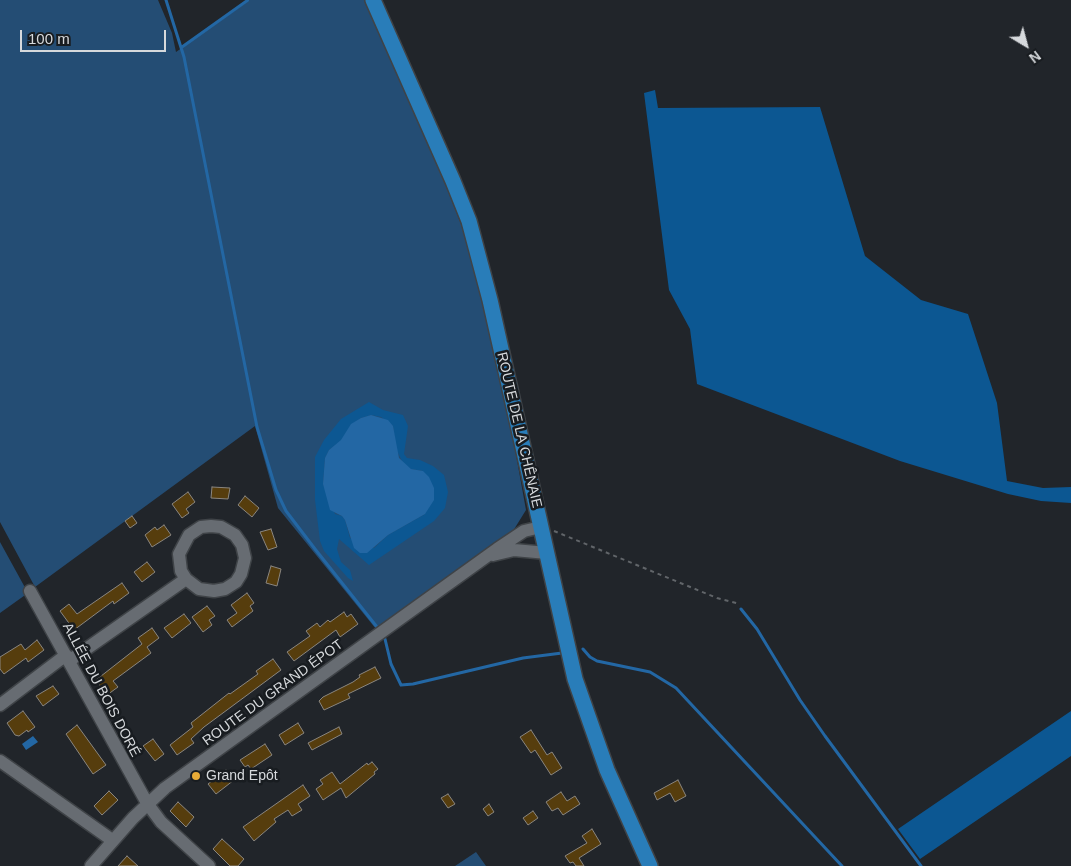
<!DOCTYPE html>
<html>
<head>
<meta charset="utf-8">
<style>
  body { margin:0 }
  #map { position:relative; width:1071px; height:866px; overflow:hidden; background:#21252a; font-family:Arial,sans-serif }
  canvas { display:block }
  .north { position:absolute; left:1001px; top:20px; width:50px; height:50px; -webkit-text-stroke:4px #181c20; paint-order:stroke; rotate:143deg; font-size:14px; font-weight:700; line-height:20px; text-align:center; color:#d6d9dc }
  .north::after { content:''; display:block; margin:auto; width:18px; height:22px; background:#d6d9dc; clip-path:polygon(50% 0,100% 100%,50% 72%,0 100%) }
  .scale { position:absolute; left:20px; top:30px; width:146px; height:22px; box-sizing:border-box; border:2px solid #d6d9dc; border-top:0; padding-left:6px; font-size:15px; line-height:18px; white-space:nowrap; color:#d6d9dc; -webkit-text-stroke:4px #181c20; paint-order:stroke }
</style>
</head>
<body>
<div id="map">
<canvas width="1071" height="866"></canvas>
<div class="north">N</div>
<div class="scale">100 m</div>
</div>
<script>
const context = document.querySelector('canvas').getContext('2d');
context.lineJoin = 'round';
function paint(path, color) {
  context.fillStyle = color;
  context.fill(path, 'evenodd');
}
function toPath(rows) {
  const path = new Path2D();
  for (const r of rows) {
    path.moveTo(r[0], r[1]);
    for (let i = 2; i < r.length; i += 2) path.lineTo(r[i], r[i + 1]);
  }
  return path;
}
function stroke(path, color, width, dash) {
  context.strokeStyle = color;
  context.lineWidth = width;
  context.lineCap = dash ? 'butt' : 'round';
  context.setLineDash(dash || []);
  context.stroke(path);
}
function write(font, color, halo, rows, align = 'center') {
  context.font = font + ' Arial,sans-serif';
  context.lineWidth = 5;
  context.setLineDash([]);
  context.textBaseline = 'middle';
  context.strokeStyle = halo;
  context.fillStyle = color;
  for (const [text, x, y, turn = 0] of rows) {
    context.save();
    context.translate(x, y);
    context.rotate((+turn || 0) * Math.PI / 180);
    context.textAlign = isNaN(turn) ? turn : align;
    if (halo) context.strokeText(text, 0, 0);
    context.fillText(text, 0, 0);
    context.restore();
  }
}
paint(toPath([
  [0,0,158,0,172,33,176,52,250,0,365,0,439,168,463,229,477,272,504,388,526,510,513,531,376,629,278,508,255,426,35,587,0,522],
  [0,542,28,593,0,613],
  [476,852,486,866,455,866]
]), '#244d74');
paint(toPath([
  [655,90,658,108,820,107,865,256,921,300,968,314,997,403,1007,481,1043,488,1071,487,1071,503,1041,501,1008,494,900,461,697,384,690,329,669,290,644,93],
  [369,402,383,410,403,415,408,426,404,454,407,458,420,460,433,466,444,475,448,492,445,508,434,521,369,565,339,539,337,549,341,562,350,570,353,581,348,578,324,551,320,541,315,500,315,457,324,440,341,419],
  [371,415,381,417,393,426,396,449,404,465,411,469,423,471,425,514,388,535,374,548,350,538,345,520,342,516,335,514,323,484,325,458,329,450,342,440,351,425,361,418],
  [1071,711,1071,756,920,859,898,829]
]), '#0c5792');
paint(toPath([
  [371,415,388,420,393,426,399,458,411,469,423,471,429,477,434,488,434,500,425,514,388,535,367,553,360,553,354,548,345,520,342,516,330,510,323,484,325,458,329,450,341,440,351,424,361,418],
  [33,736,38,742,26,750,22,744]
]), '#2367a4');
stroke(toPath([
  [166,0,184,57,257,427,276,490,286,511,315,549,377,627],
  [182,47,248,0],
  [741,609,757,629,800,700,825,736,921,866],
  [385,639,391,664,401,685,413,684,523,658,562,653],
  [583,649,590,657,597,661,650,672,676,688,842,866]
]), '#2367a4', 3);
const building = toPath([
  [212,487,230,488,228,499,211,498,212,487],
  [188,492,195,502,186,509,189,513,182,518,172,504,188,492],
  [245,496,259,508,252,517,238,505,245,496],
  [132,516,137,523,130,528,125,521,132,516],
  [164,525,171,535,152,547,145,535,155,527,157,530,164,525],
  [271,529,277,547,268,550,260,532,271,529],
  [147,562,155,572,142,582,134,572,147,562],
  [271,566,281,569,277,586,266,583,271,566],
  [122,583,129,593,114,604,113,601,74,630,60,611,69,604,77,614,122,583],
  [247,593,254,603,250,606,253,611,232,627,227,620,237,613,231,605,247,593],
  [207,606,215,616,209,620,212,625,203,632,192,617,207,606],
  [344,612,347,617,351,614,358,624,340,637,336,630,294,661,287,652,310,636,306,631,317,623,320,627,328,620,330,622,344,612],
  [184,614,191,623,172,638,164,628,184,614],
  [152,628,159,638,147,647,151,653,113,681,118,687,107,695,96,680,142,644,138,638,152,628],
  [37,640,44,650,28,662,26,658,4,674,0,669,0,657,21,644,25,650,37,640],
  [273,659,281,670,204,727,191,739,194,743,177,755,170,745,193,727,191,723,229,693,230,694,258,674,256,671,273,659],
  [375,667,381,678,348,694,350,698,324,710,319,701,323,697,353,682,360,677,359,675,375,667],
  [53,686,59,694,43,706,36,696,53,686],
  [23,711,35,727,28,732,27,730,19,736,15,735,7,723,23,711],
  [298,723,304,733,285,745,279,735,298,723],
  [77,725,106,765,93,774,66,734,77,725],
  [339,727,342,734,312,750,308,743,339,727],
  [531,730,547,755,552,752,562,768,551,775,535,750,531,753,520,737,531,730],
  [153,739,164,754,155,761,143,746,153,739],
  [265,744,272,755,251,769,248,765,245,767,240,760,265,744],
  [372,762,378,769,374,772,375,774,346,798,341,788,323,800,316,789,323,784,320,780,332,772,340,784,367,763,368,765,372,762],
  [226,770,234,780,216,794,208,784,226,770],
  [678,780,686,796,675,802,670,793,657,800,654,793,678,780],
  [303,785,310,796,298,804,302,810,292,816,288,810,274,819,276,822,254,841,243,827,303,785],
  [109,791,118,800,102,815,94,806,109,791],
  [561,792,567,801,575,796,580,804,563,815,558,808,552,811,546,802,561,792],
  [448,794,455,804,448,808,441,798,448,794],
  [178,802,194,817,186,827,170,811,178,802],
  [489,804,494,812,488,816,483,809,489,804],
  [533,811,538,818,528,825,523,818,533,811],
  [592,829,601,844,579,858,584,866,576,866,573,862,570,863,565,856,587,843,582,836,592,829],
  [222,839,244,859,238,866,230,866,213,849,222,839],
  [127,856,138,866,118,866,127,856]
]);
paint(building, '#563d0d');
stroke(building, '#8a8680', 1);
const minor = toPath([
  [493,555,514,550,547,553],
  [30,591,147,803,161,822,209,866],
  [69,661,186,579,199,589,214,591,225,589,236,582,241,574,245,558,242,545,235,535,221,527,211,526,201,527,189,535,179,554,181,571,186,579],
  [0,705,66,655],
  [0,761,112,840],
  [91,866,133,818,165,788,497,549,524,531,541,527]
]);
const major = toPath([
  [373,0,453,181,469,221,490,300,575,679,607,770,650,866]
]);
stroke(minor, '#3f4347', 15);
stroke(major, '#3f4347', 18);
stroke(toPath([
  [554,531,717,598,740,604]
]), '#616569', 2, [4, 4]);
stroke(minor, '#676c72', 12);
stroke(major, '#297db9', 15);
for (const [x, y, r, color] of [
  [196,776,5,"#e8ab37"]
]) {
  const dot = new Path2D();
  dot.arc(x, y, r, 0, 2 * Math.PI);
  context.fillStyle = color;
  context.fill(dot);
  stroke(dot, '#181c20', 2);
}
write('14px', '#d6d9dc', '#181c20', [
  ["ROUTE DE LA CHÊNAIE",519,430,77],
  ["ALLÉE DU BOIS DORÉ",101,690,62],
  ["ROUTE DU GRAND ÉPOT",273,693,-36]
]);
write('14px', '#d6d9dc', '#181c20', [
  ["Grand Epôt",206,776]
], 'left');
</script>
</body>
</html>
